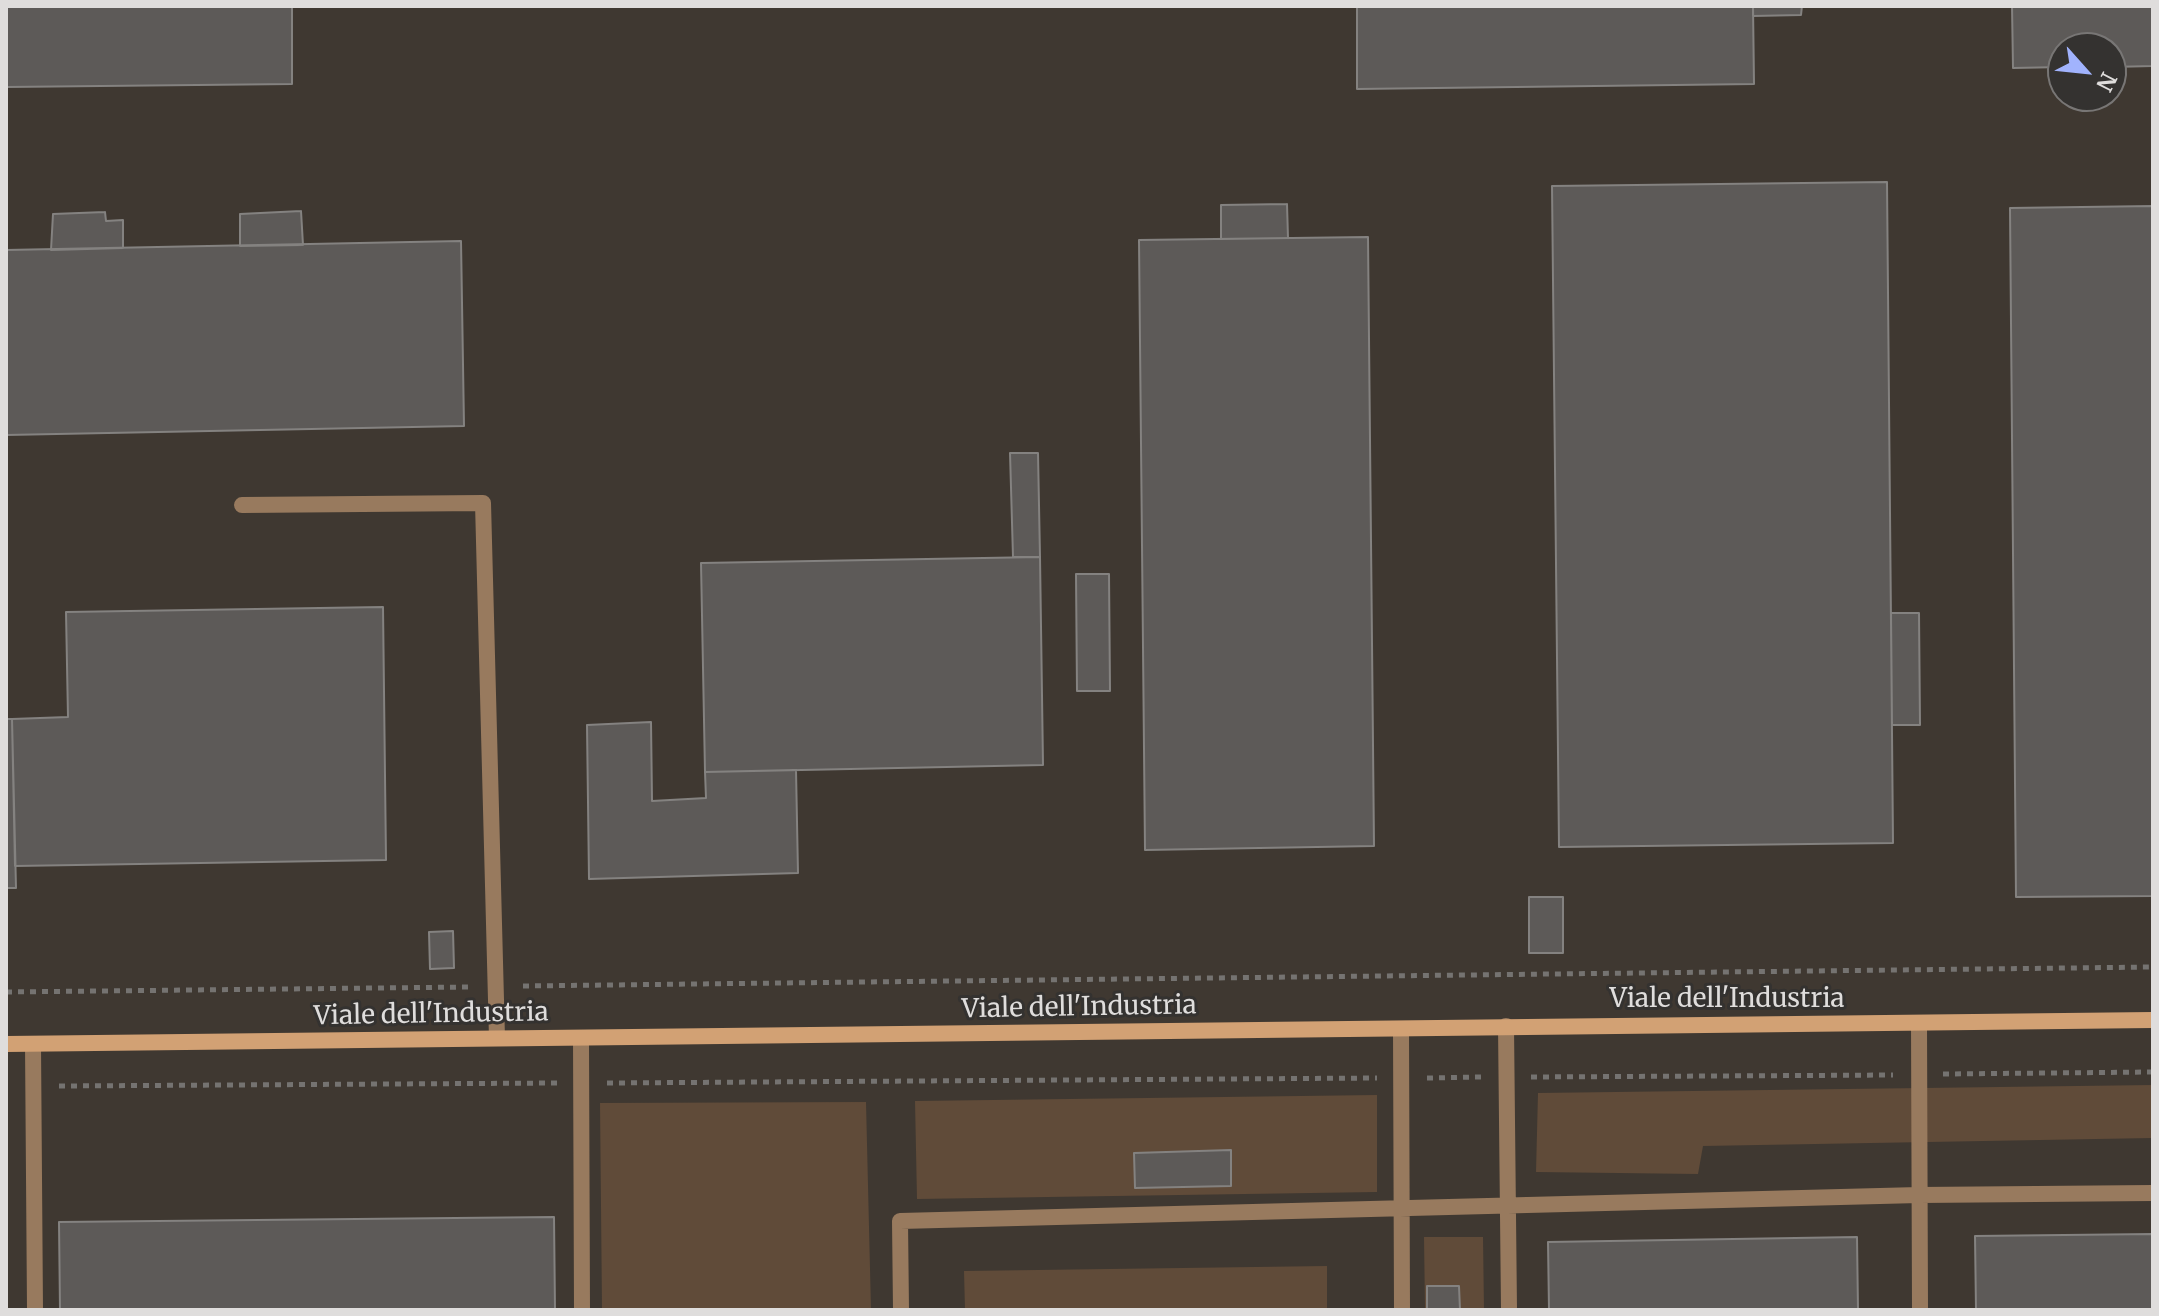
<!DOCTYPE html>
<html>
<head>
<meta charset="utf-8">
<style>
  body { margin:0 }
  #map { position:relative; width:2159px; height:1316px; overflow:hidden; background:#343230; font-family:Merriweather,serif }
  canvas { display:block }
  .frame { position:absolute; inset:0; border:8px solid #dfdddc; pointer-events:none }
  .north { position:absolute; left:2047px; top:32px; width:80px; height:80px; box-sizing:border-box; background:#343230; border:2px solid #787675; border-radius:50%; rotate:117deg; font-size:22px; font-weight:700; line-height:32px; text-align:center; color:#dfdddc }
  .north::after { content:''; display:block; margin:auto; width:28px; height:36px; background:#a1b3fd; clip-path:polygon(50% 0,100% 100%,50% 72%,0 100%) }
</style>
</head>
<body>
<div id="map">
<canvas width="2159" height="1316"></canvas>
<div class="frame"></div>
<div class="north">N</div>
</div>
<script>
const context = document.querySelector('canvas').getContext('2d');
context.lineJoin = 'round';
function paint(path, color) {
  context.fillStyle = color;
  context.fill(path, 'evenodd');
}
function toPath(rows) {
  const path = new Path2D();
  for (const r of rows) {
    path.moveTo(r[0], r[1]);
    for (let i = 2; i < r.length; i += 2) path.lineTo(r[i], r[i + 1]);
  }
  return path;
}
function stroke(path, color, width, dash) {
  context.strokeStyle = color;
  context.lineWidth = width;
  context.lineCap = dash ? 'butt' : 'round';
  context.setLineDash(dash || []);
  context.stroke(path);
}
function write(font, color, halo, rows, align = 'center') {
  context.font = font + ' Merriweather,serif';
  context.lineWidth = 6;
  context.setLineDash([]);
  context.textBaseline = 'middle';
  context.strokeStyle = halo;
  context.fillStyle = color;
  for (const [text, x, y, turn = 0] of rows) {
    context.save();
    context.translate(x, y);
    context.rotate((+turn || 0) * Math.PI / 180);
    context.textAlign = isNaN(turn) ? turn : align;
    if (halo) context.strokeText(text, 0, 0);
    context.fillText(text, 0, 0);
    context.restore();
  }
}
paint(toPath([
  [6,6,2153,6,2153,1310,6,1310],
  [2063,48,2111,48,2111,96,2063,96]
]), '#3f3831');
paint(toPath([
  [2153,1085,2153,1138,1703,1146,1698,1174,1536,1172,1538,1093],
  [1377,1095,1377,1192,917,1199,915,1101],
  [866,1102,871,1310,602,1310,600,1103],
  [1424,1237,1483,1237,1484,1310,1425,1310],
  [1327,1266,1327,1310,965,1310,964,1271]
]), '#604b39');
const building = toPath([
  [6,6,292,6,292,84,6,87,6,6],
  [1357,6,1753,6,1754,84,1357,89,1357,6],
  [1753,6,1802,6,1801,15,1753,16,1753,6],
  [2012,6,2153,6,2153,66,2111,67,2111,48,2063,48,2063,67,2013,68,2012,6],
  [1887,182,1893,843,1559,847,1552,186,1887,182],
  [1287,204,1288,238,1221,239,1221,205,1287,204],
  [2153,206,2153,896,2016,897,2010,208,2153,206],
  [301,211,303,245,240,246,240,214,301,211],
  [105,212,106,221,123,220,123,248,51,250,53,214,105,212],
  [1368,237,1374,846,1145,850,1139,240,1368,237],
  [461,241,464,426,6,435,6,250,461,241],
  [1010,453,1038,453,1040,557,1013,557,1010,453],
  [1040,557,1043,765,705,772,701,563,1040,557],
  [1076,574,1109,574,1110,691,1077,691,1076,574],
  [383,607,386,860,15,866,12,719,68,717,66,612,383,607],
  [1891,613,1919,613,1920,725,1892,725,1891,613],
  [6,719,12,719,16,888,6,888,6,719],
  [651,722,652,801,706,798,705,772,796,770,798,873,589,879,587,725,651,722],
  [1529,897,1563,897,1563,953,1529,953,1529,897],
  [453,931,454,968,430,969,429,932,453,931],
  [1231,1150,1231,1186,1135,1188,1134,1153,1231,1150],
  [554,1217,555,1310,60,1310,59,1222,554,1217],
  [2153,1234,2153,1310,1976,1310,1975,1236,2153,1234],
  [1857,1237,1858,1310,1549,1310,1548,1242,1857,1237],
  [1427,1286,1459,1286,1460,1310,1427,1310,1427,1286]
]);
paint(building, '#5d5a58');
stroke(building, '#848280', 2);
stroke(toPath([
  [523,986,2153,967],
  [6,992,469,987],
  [1943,1074,2153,1072],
  [1531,1077,1893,1075],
  [1427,1078,1481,1077],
  [607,1083,1377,1078],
  [59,1086,557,1083]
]), '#757371', 5, [6, 6]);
stroke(toPath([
  [242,505,483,503,497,1038],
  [1919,1023,1920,1310],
  [1506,1026,1509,1310],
  [1401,1029,1402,1310],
  [581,1038,582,1310],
  [33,1044,35,1310],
  [901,1310,900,1221,1919,1195,2153,1193]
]), '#987a5e', 16);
stroke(toPath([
  [6,1044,2153,1020]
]), '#d2a174', 16);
write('26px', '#dfdddc', '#343230', [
  ["Viale dell'Industria",1727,1000],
  ["Viale dell'Industria",1079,1008,-1],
  ["Viale dell'Industria",431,1015,-1]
]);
</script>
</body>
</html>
